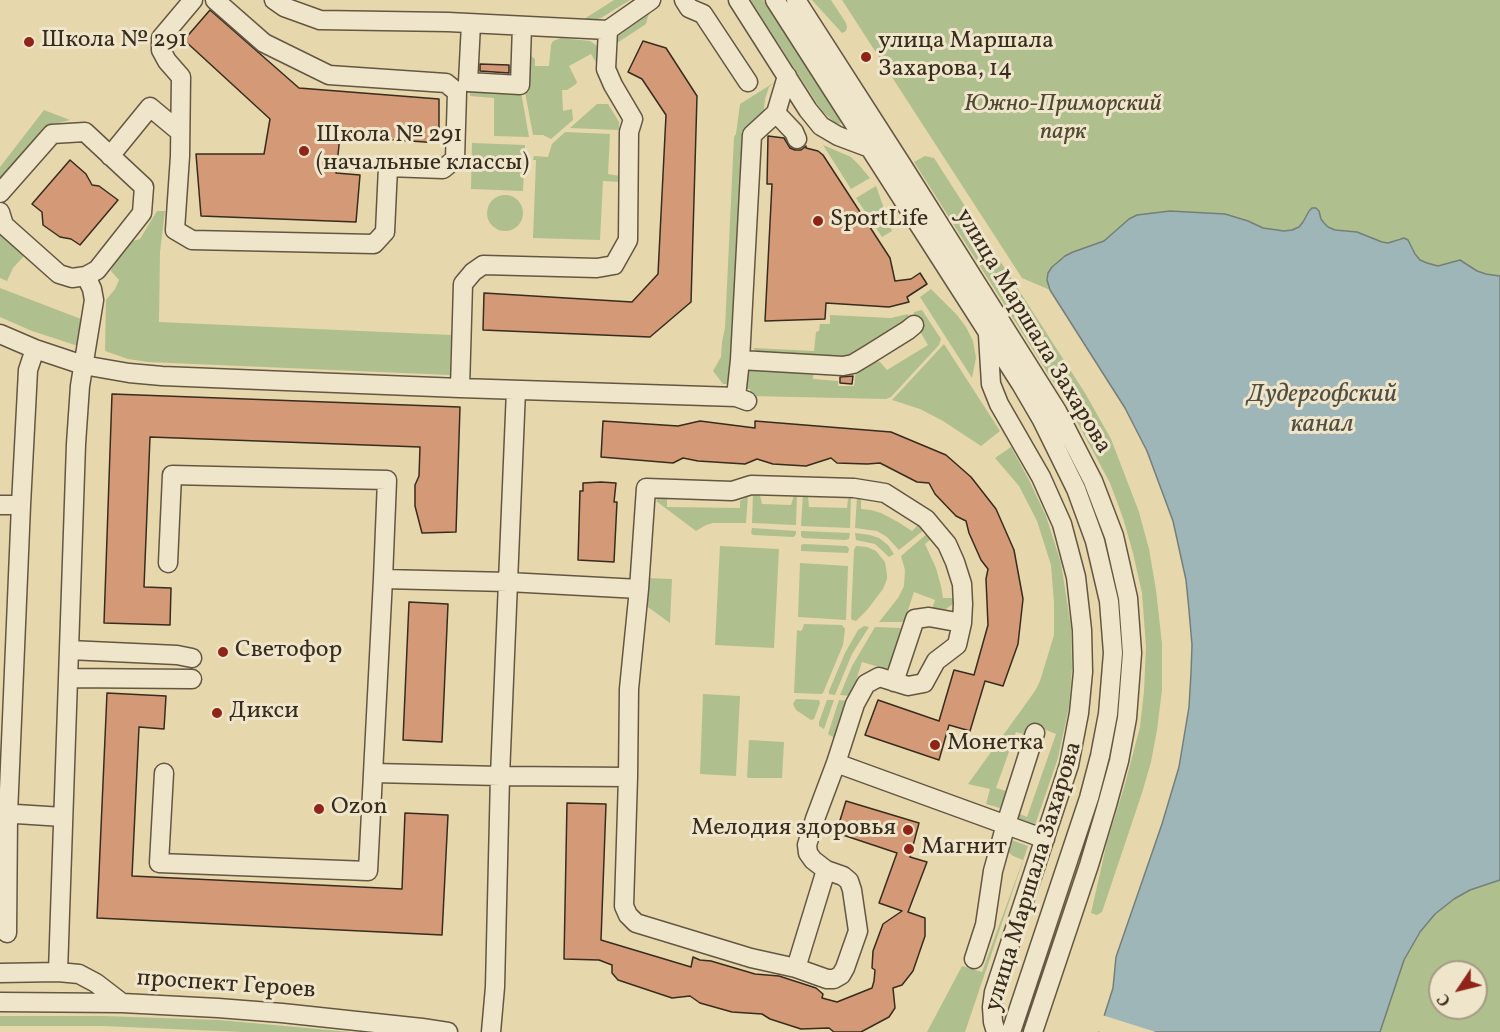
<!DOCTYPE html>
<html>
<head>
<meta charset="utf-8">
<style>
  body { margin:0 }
  #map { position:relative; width:1500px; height:1032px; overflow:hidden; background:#e7d7ad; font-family:Vollkorn,serif }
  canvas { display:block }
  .north { position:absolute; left:1428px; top:960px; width:60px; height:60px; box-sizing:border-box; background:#efe5ca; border:2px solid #a59b85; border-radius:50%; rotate:235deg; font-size:16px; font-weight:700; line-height:24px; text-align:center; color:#372c1e }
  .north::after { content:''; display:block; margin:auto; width:21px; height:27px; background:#8f2418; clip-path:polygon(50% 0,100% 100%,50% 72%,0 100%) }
</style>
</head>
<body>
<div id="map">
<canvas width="1500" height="1032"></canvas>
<div class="north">С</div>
</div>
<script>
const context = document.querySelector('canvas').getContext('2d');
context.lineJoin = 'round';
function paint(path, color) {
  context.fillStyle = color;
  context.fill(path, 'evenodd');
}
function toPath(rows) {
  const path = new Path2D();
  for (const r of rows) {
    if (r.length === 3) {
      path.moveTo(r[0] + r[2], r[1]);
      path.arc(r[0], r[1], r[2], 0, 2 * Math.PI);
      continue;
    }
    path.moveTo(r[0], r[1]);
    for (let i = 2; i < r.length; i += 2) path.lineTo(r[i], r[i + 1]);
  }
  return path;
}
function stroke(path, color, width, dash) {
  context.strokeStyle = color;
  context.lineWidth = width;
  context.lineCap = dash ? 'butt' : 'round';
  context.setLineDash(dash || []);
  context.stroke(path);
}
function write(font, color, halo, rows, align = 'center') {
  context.font = font + ' Vollkorn,serif';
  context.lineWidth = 6;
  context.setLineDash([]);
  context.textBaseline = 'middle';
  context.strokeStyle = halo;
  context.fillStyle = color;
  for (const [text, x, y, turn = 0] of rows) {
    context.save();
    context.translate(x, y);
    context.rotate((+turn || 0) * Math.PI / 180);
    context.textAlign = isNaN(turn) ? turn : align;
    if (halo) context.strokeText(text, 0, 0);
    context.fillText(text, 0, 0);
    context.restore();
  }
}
paint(toPath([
  [614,0,630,0,601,18,590,21,581,21],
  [750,0,763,0,840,120,841,123,839,124,835,123,822,111],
  [812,0,831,0,846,23,847,27,846,31,842,33],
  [842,0,1500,0,1500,276,1486,274,1477,271,1464,262,1438,266,1427,263,1420,260,1415,254,1411,249,1410,244,1400,238,1388,243,1382,242,1357,232,1335,230,1328,227,1324,223,1320,215,1306,216,1303,222,1299,227,1292,230,1284,231,1263,228,1248,221,1225,214,1170,211,1136,215,1129,219,1104,241,1073,252,1065,256,1052,267,1048,285,1050,290,1022,278],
  [650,9,646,24,617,43,617,35],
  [561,38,590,41,600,48,598,66,591,54,569,66,577,82,576,84,567,90,562,90,563,111,572,109,573,120,551,139,543,135,533,135,525,92,528,92,528,56,531,56,535,59,535,66,549,66,551,45,553,41],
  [775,82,769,87,765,99,734,377,728,384,723,384,713,371,721,357,722,342,725,328,734,137,736,134,740,104],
  [470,90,521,92,529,137,494,136,494,98,470,96],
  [597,104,608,104,619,122,619,130,570,128],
  [44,110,70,120,54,124,0,186,0,167],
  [565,132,610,134,608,174,620,176,620,182,603,181,600,240,533,238,536,160,533,160,534,156,548,157,552,144],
  [472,143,525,145,523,191,471,189],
  [823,145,851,157,859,165,870,178,851,189],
  [925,156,934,158,1085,393,1111,439,1139,512,1149,549,1156,590,1162,644,1162,690,1157,730,1151,762,1142,793,1102,912,1097,915,1091,913,1107,842,1125,784,1140,727,1144,691,1146,647,1142,593,1133,553,1123,518,1110,483,1068,405,914,162],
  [876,186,892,231,882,237,856,198],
  [505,213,18],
  [157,211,165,211,160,252,159,322,451,335,450,375,148,362,128,359,105,351,106,300,115,289,119,280,111,271,116,256,125,243,140,239],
  [0,231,12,240,24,256,13,268,7,281,0,278],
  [0,288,81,319,78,346,32,331,0,317],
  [931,289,957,315,966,327,973,341,976,358,972,378,920,297],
  [922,310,941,339,939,345,891,397,886,399,750,396,750,389,746,389,748,370,753,367,814,369,813,379,838,381,838,386,854,386,856,370,872,360,880,362,887,370,928,345,915,323,914,312],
  [908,314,910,322,850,359,759,354,753,348,814,351,816,332,819,331,820,324,830,324,830,315,891,318],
  [944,344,1000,431,981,446,943,421,920,409,892,400],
  [1011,447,1029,480,1046,516,1061,563,1071,627,1072,668,1069,707,1058,758,1035,825,1014,818,1013,811,1027,817,1056,734,1031,724,1027,735,1016,732,996,788,1006,791,1000,808,986,804,990,789,968,784,1035,691,1040,681,1054,635,1054,603,1051,565,1037,521,1019,486,995,458],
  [753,494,759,494,760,495,762,504,791,505,794,495,797,494,796,525,752,523],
  [803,494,807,494,808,497,809,507,847,508,848,499,851,496,850,528,801,526],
  [659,496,667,497,667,507,740,508,740,501,748,496,746,523,713,523,706,525,696,531,656,501],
  [857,497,860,498,861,500,861,509,871,510,881,513,898,522,912,531,919,524,925,529,899,550,887,537,877,531,855,528],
  [752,528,796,531,796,533,795,536,793,537,753,535,751,533],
  [801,531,850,533,849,539,845,540,803,538,801,536],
  [929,532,932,538,925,544,936,568,941,586,943,598,952,598,954,600,953,604,943,611,932,609,935,600,914,592,904,622,879,622,898,598,904,586,905,570,901,556],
  [855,533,870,535,879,538,888,545,894,554,889,557,875,544,856,540],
  [804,544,847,546,849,549,848,553,801,551,801,545],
  [720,546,779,549,774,648,715,645],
  [856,546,867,547,876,551,885,562,887,575,887,579,883,589,867,610,856,621,852,620,851,618,854,550],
  [800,563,848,566,846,620,798,617],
  [646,578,672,579,670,623,645,605],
  [804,624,842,625,845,629,843,645,823,693,821,694,794,693,797,630,800,631,802,630],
  [864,626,869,627,852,654,835,695,829,694,829,691,845,653,858,630],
  [875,627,901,628,889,667,886,669,862,662,851,696,840,695,852,666],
  [703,694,740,696,736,776,700,774],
  [797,699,819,700,820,703,814,719,811,720,796,710,793,704,795,700],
  [827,700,834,700,824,729,819,726,819,722],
  [839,700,849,701,836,739,828,734],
  [749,740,784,742,782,778,749,778,747,777],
  [1006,838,1028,846,965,1032,927,1032,962,966,982,972,1023,860,1013,856,1000,845],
  [1500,880,1500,1032,1380,1032,1404,960,1420,932,1435,914,1454,899,1470,890],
  [1440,972,1476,972,1476,1008,1440,1008],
  [0,1016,104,1016,219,1020,351,1032,243,1032,103,1026,0,1026]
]), '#b0bf8e');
const water = toPath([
  [1312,208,1316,208,1319,211,1321,219,1324,223,1328,227,1335,230,1357,232,1382,242,1388,243,1404,238,1408,240,1415,254,1420,260,1427,263,1438,266,1460,260,1477,271,1486,274,1500,276,1500,880,1470,890,1454,899,1435,914,1420,932,1404,960,1380,1032,1099,1032,1113,988,1116,957,1162,824,1179,767,1189,707,1191,673,1192,645,1189,610,1186,580,1173,521,1147,451,1125,408,1050,290,1047,280,1048,273,1052,267,1065,256,1073,252,1104,241,1129,219,1137,215,1170,211,1225,214,1248,221,1263,228,1284,231,1292,230,1299,227,1303,222,1309,211,1312,208]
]);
paint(water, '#9eb6b7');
stroke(water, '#757f7a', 1.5);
paint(toPath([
  [1102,1015,1156,1032,1100,1032,1097,1031]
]), '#e7d7ad');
const building = toPath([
  [210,10,299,88,439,99,439,143,340,136,336,173,360,175,356,222,201,216,196,154,264,154,270,119,184,40,210,10],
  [643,41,666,48,697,96,691,302,650,337,483,330,484,293,632,302,658,274,666,115,642,79,628,72,643,41],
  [480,64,509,65,509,73,480,71,480,64],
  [768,136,784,138,790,148,795,150,801,150,806,146,806,148,818,151,823,155,890,258,895,281,911,279,920,273,927,284,907,297,909,302,889,307,826,303,825,319,765,321,772,184,767,184,768,136],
  [70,160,86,174,92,185,99,186,118,200,80,245,71,239,60,237,43,225,42,212,32,204,70,160],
  [853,376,852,384,840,383,840,377,853,376],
  [112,394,460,407,456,532,422,533,415,506,415,485,419,476,420,447,150,437,144,587,171,588,170,625,104,623,112,394],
  [603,421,678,426,700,421,755,428,755,421,891,432,946,455,971,477,996,509,1014,550,1023,599,1018,644,1003,686,985,681,970,731,949,725,939,760,865,735,878,700,939,721,954,670,974,675,988,625,986,579,988,569,981,560,969,533,966,521,956,516,935,494,929,483,917,482,880,463,867,464,837,463,831,458,806,466,773,464,757,459,745,464,698,461,683,458,673,463,601,457,603,421],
  [601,482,616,483,614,502,617,502,614,562,578,560,580,491,583,491,583,483,601,482],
  [409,602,448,604,442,742,403,740,409,602],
  [107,693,166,696,164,729,139,727,132,876,402,889,405,813,448,815,442,935,97,918,107,693],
  [846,801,919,823,910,857,927,862,908,912,925,918,925,936,913,971,902,985,893,988,895,1008,889,1017,861,1032,834,1032,829,1028,801,1029,770,1019,762,1014,732,1012,700,1003,690,996,672,998,618,980,612,973,612,965,599,960,564,959,567,803,606,804,601,940,691,967,693,957,700,960,711,961,755,974,779,976,816,988,823,994,822,998,837,1002,872,988,874,981,875,970,872,968,873,951,883,924,902,911,879,903,897,853,843,835,844,833,837,830,846,801]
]);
paint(building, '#d49a77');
stroke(building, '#372c1e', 1.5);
const minor = toPath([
  [193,0,161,38,161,50,167,61,181,77,180,156,175,230,192,240,374,244,385,232,388,167,443,169,455,159,457,92,446,83,329,75,264,43,215,0],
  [274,0,284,7,320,20,448,22,608,30,651,0],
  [684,0,689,8,703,14,748,82],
  [738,0,808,110,821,126,838,136,870,148],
  [775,0,1021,384,1042,420,1076,489,1095,541,1109,601,1113,653,1108,714,1100,756,1089,798,1011,1032],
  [796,0,902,165,1057,411,1093,481,1114,536,1128,598,1132,653,1127,718,1119,761,1107,805,1089,865,1033,1032],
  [471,24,468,82,520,85,522,26],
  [608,30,606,69,613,85,633,119,629,132,628,240,614,265,597,268,483,265,473,272,463,284,460,388,736,397,747,401],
  [776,113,794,132,797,139],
  [110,156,150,107,180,132],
  [0,193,52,134,85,132,144,187,142,213,97,270,86,276,92,289,94,300,80,386,76,444,58,972],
  [0,212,4,225,59,274,72,278,86,276],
  [0,334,35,349,83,365,129,373,162,376,460,388],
  [988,335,991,384,999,404,1041,477,1062,524,1076,577,1082,630,1083,672,1079,713,1069,765,994,992,992,1007,993,1022,996,1032],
  [740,360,843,366,853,364,868,355,908,330,914,325],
  [736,397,740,360,752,135,776,113,787,76],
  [0,505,21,505],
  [69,650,177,655,192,658],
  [68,678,192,679],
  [894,682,915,619,929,617,962,623],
  [836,763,1045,839],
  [164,773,159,863,368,871,383,579,387,480,172,475,168,563],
  [374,773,500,776,508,582,383,579],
  [628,777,629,689,639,589],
  [0,813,63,817],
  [7,933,8,814,21,505,28,370,35,349],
  [974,959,985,925,993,871,1006,824,1035,733],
  [796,968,826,870],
  [0,973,58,972,79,974,96,983,122,1003],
  [0,1002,122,1003,218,1008,282,1013,422,1028,448,1032],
  [491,1032,495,987,500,776,628,777,624,906,628,915,636,923,751,958,796,968,827,979,834,979,841,975,845,968,858,931,852,890,849,881,843,876,826,870,813,860,808,853,807,845,815,819,836,763,855,704,866,684,879,677,908,686,924,683,936,661,957,645,962,623,963,604,962,584,955,562,947,544,926,519,885,493,854,488,751,485,732,491,646,488,639,589,508,582,516,390]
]);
stroke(minor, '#635742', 21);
stroke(minor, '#efe5ca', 18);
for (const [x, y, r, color] of [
  [29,42,6,"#8f2418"],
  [866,57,6,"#8f2418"],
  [304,151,6,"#8f2418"],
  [818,221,6,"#8f2418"],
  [223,652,6,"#8f2418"],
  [217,713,6,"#8f2418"],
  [935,745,6,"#8f2418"],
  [319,809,6,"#8f2418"],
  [908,830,6,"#8f2418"],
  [909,849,6,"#8f2418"]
]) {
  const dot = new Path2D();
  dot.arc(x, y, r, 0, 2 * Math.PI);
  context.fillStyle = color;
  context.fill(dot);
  stroke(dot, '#efe5ca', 2);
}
write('24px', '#372c1e', '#efe5ca', [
  ["Школа № 291",41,42],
  ["улица Маршала",878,43],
  ["Захарова, 14",878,71],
  ["Школа № 291",316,137],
  ["(начальные классы)",316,165],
  ["SportLife",830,221],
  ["Светофор",235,652],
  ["Дикси",229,713],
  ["Монетка",947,745],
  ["Ozon",331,809],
  ["Мелодия здоровья",896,830,"right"],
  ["Магнит",921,849]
], 'left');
write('italic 24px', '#4f4934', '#efe5ca', [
  ["Южно-Приморский",1063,106],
  ["парк",1063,134]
]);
write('24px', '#372c1e', '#efe5ca', [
  ["улица Маршала Захарова",1032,332,59],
  ["улица Маршала Захарова",1035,877,-73],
  ["проспект Героев",226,986,4]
]);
write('italic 26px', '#514e44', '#efe5ca', [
  ["Дудергофский",1322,396],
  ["канал",1322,426]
]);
</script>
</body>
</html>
